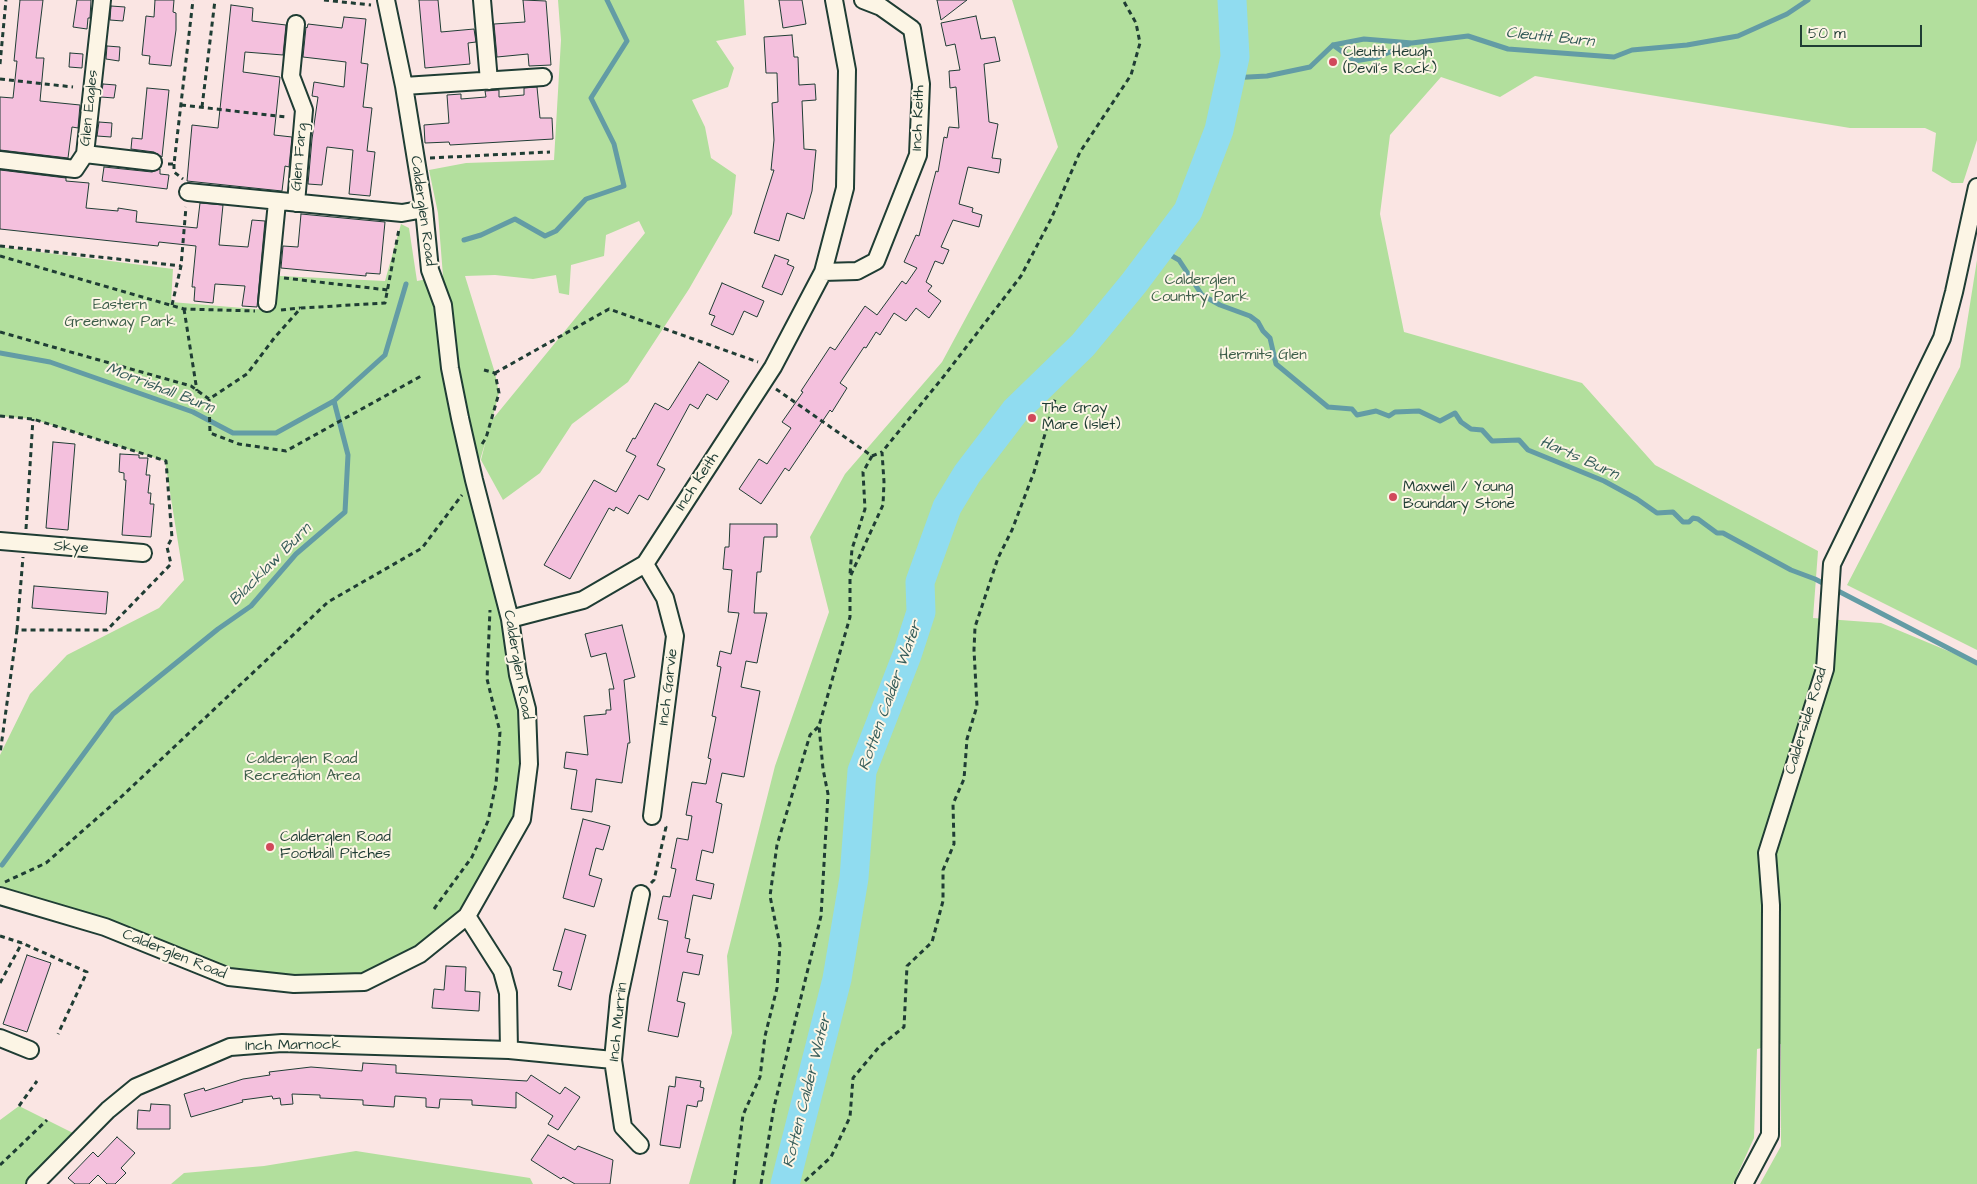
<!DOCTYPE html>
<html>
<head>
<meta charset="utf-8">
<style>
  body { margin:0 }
  #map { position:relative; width:1977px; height:1184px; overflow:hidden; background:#fae5e3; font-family:"Architects Daughter",sans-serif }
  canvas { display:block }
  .scale { position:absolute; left:1800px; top:25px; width:122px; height:22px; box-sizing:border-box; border:2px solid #1f3d34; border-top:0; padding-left:6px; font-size:15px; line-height:18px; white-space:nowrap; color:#1f3d34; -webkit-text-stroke:4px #fcf5e5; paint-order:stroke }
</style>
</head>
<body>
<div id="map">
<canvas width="1977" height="1184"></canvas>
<div class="scale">50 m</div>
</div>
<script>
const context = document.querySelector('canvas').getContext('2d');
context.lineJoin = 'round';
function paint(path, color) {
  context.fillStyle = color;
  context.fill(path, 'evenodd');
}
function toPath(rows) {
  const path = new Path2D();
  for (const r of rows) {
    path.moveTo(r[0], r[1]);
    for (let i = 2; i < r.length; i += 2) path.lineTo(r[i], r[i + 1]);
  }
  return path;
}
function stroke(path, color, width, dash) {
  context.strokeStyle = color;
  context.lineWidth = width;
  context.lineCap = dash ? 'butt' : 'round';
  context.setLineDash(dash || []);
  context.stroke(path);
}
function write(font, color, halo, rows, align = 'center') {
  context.font = font + ' "Architects Daughter",sans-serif';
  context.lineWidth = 4;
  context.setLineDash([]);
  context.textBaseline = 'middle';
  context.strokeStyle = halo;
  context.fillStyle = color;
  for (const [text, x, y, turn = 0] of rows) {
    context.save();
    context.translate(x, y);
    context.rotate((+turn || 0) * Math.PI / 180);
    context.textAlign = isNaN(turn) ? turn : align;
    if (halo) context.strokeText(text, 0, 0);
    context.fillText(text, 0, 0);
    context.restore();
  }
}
paint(toPath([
  [558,0,744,0,746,35,716,41,734,68,728,87,692,100,705,127,711,158,736,175,732,214,689,289,628,382,572,424,540,473,503,500,481,460,486,440,474,480,527,709,522,819,467,916,364,982,229,977,0,896,0,755,30,694,67,655,159,608,184,580,165,461,33,419,0,416,0,247,173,269,171,302,267,310,280,276,385,281,401,224,409,228,417,281,443,276,438,213,429,170,466,163,554,160,561,40],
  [639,221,645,233,492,420,499,393,495,373,465,276,495,275,533,279,556,275,559,293,569,295,571,265,604,256,606,235],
  [1012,0,1977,0,1977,140,1963,183,1952,183,1932,171,1936,133,1925,128,1850,128,1535,76,1500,97,1441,77,1390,135,1380,214,1404,332,1582,383,1655,465,1818,551,1813,618,1881,623,1977,663,1977,1184,1760,1184,1781,1146,1781,1044,1757,1049,1754,1138,1733,1184,689,1184,732,1033,727,956,775,766,829,612,810,537,845,474,942,362,1058,147],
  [1977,260,1977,650,1847,585,1960,367],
  [19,1106,81,1137,35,1184,0,1184,0,1120],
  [356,1151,530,1178,533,1184,171,1184,184,1173,264,1166]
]), '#b2df9d');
stroke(toPath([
  [1333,45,1355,61,1378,57,1409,44],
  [1230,78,1267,76,1310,67,1333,45,1364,39,1412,43,1468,36,1508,49,1614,57,1632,50,1687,45,1738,36,1787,14,1808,0],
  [464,240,481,235,515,219,545,236,556,231,586,199,624,186,614,144,591,98,627,41,607,0],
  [1160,249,1179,260,1202,295,1220,305,1250,316,1258,322,1263,331,1270,338,1276,364,1328,407,1352,409,1357,415,1376,411,1389,416,1395,412,1419,411,1440,421,1455,413,1461,422,1471,429,1482,430,1492,441,1519,440,1528,450,1604,481,1637,499,1657,513,1673,512,1683,522,1689,522,1693,518,1698,519,1717,533,1723,533,1791,570,1815,579,1977,663],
  [0,353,50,362,193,412,233,433,276,433,334,401],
  [2,865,113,714,218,629,251,606,296,554,345,512,348,455,334,401,385,355,406,284]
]), '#639ca5', 5);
stroke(toPath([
  [785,1184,837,979,854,878,862,771,907,655,921,612,920,582,947,507,967,474,1015,411,1083,345,1134,283,1188,211,1219,130,1235,57,1232,0]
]), '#90dcf0', 29);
const building = toPath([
  [20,0,43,0,36,58,44,58,40,101,80,105,78,128,72,127,68,158,0,150,0,97,13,98,17,61,14,61,20,0],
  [77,0,91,0,90,18,88,18,87,29,73,27,77,0],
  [155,0,174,0,173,12,176,13,176,30,171,66,149,64,150,56,142,55,146,16,154,17,155,0],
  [419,0,438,0,441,32,474,29,476,42,468,43,470,64,425,68,419,0],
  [523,0,546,1,551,65,529,66,528,54,497,57,494,24,525,22,523,0],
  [779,0,802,0,806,24,783,28,779,0],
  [937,0,967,0,941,20,937,0],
  [231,5,253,8,252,21,286,25,283,55,245,52,243,72,280,77,274,135,292,137,289,167,285,166,282,191,187,181,192,125,218,128,231,5],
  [111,6,125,7,123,21,110,20,111,6],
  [976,16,981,39,995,37,1000,61,984,64,989,122,998,124,992,158,1001,159,999,173,968,167,959,204,973,208,972,212,982,215,979,227,953,220,941,247,949,250,943,264,935,261,926,282,932,286,928,291,941,301,929,318,916,308,906,321,894,313,880,335,876,332,866,348,864,347,840,383,847,388,832,412,830,410,789,471,785,468,761,504,739,489,759,459,767,464,791,428,782,422,803,392,801,391,830,347,835,350,865,306,877,315,902,281,906,284,917,268,904,262,916,235,919,236,936,171,938,172,944,137,947,138,949,127,959,128,956,87,950,88,949,71,960,70,955,44,946,46,941,23,976,16],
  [344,17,366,19,361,63,368,64,363,107,372,108,367,151,375,152,370,196,349,194,353,150,327,147,322,185,308,184,312,139,318,97,312,96,314,82,344,87,346,62,303,57,306,27,307,28,308,24,342,28,344,17],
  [792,35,794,57,798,57,799,85,815,84,816,100,802,101,804,149,816,150,812,191,804,219,787,213,779,241,754,233,774,170,771,170,774,140,772,103,778,102,777,73,766,73,764,37,792,35],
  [107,46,120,47,119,61,106,59,107,46],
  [70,53,83,54,82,68,69,67,70,53],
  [103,84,116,85,114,98,101,97,103,84],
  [537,87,540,118,552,118,553,139,450,145,449,142,425,143,424,125,449,123,447,95,461,94,461,99,486,97,485,91,499,90,499,97,524,95,524,88,537,87],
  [147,88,169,90,162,157,154,152,131,149,132,138,142,139,147,88],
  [99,122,112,123,111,137,97,136,99,122],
  [104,167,152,172,160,169,160,174,169,175,167,189,102,181,104,167],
  [0,170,66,178,66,181,89,183,86,208,118,211,118,208,137,211,136,222,197,228,200,203,223,205,219,245,248,247,252,220,265,221,257,307,242,306,245,286,215,284,213,303,194,301,195,287,192,287,196,246,159,242,158,246,0,229,0,170],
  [301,214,385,222,380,274,366,273,366,276,281,268,283,246,298,247,301,214],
  [775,255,789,260,787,264,794,267,782,295,762,287,775,255],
  [722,283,764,301,757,317,744,311,733,335,711,325,715,316,709,314,722,283],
  [699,362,729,381,717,400,707,394,698,409,690,404,657,465,665,469,648,500,639,495,628,514,616,507,614,511,609,508,570,579,544,565,594,480,616,492,636,456,626,451,633,438,635,439,655,403,668,410,670,408,699,362],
  [53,442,75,444,68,530,46,528,53,442],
  [120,454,139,455,139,458,148,458,146,475,150,475,148,493,151,493,150,504,154,504,151,537,122,535,126,480,124,480,124,473,119,472,120,454],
  [730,524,777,524,777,537,764,537,761,572,757,572,754,613,767,613,757,663,746,661,741,687,760,691,744,777,722,773,716,802,722,804,713,853,702,850,696,880,714,884,711,899,693,895,685,938,690,939,687,952,703,955,699,975,683,972,677,1001,685,1003,678,1037,648,1031,668,921,658,919,663,896,670,897,676,869,671,868,677,838,688,840,692,816,686,815,692,782,706,784,711,759,708,758,716,717,712,716,721,667,717,666,720,651,731,654,739,613,728,612,732,570,723,569,725,547,729,547,730,524],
  [34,586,108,592,106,614,32,608,34,586],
  [622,625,635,677,624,680,630,743,628,743,622,783,596,779,592,812,571,809,577,770,564,768,566,752,588,755,584,716,606,714,606,710,611,710,609,689,614,689,606,653,591,657,585,634,622,625],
  [583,819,610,826,603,850,596,848,589,875,602,879,594,907,563,898,583,819],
  [565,929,586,935,571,990,558,986,562,972,553,970,565,929],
  [27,955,51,963,27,1032,3,1024,27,955],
  [446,966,466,967,465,991,480,992,479,1011,432,1008,434,989,444,990,446,966],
  [363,1063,396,1065,396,1073,527,1081,531,1075,560,1094,565,1087,580,1097,558,1130,548,1124,553,1116,516,1092,516,1108,472,1105,472,1100,440,1099,439,1108,426,1107,426,1098,395,1096,394,1107,363,1105,363,1100,320,1098,320,1095,292,1094,293,1104,281,1105,280,1098,273,1099,272,1096,242,1100,243,1102,191,1117,184,1094,204,1088,205,1091,243,1079,270,1075,269,1072,311,1067,362,1071,363,1063],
  [676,1077,701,1081,700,1087,704,1088,702,1101,698,1101,697,1107,687,1105,680,1148,660,1145,669,1086,675,1087,676,1077],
  [151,1104,170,1105,170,1129,137,1129,138,1110,150,1111,151,1104],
  [548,1135,575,1150,578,1146,613,1160,610,1184,575,1184,563,1177,561,1179,531,1160,548,1135],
  [117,1137,135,1153,121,1168,126,1173,115,1184,107,1184,98,1175,89,1184,75,1184,68,1178,93,1152,98,1157,117,1137]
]);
paint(building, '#f4c0dd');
stroke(building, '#1f3d34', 1);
const minor = toPath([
  [482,0,489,81],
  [296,24,291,76,304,110,296,203],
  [404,86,543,77],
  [85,154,153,162],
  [0,160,75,169,85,154,102,0],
  [188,192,402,213,424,209],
  [823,272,857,271,876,261,918,155,921,84,912,29,881,7,863,0],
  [267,303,277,202],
  [0,541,143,553],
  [645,564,665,598,675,636,652,816],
  [510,619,583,600,645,564,773,367,823,272,845,188,847,70,834,0],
  [0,896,105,927,229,977,294,984,364,982,420,954,467,916,522,819,529,764,527,709,518,675,510,619,474,480,460,418,450,368,443,305,430,270,424,209,404,86,386,0],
  [467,916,502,971,508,993,509,1050],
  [0,1038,30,1050],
  [640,1145,623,1127,613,1060,619,997,641,894],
  [35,1184,108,1110,136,1087,230,1047,282,1043,342,1045,509,1050,613,1060],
  [1744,1184,1770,1135,1771,905,1767,853,1825,669,1832,564,1942,338,1954,292,1977,187]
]);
stroke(minor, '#1f3d34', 20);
stroke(toPath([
  [324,0,371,5],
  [0,64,6,0],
  [0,79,73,87],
  [181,105,286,117],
  [202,107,215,0],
  [430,158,550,152],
  [168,164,174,164,193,0],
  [174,164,174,172,183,179],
  [0,246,181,266],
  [0,256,184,309,255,311],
  [284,278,388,290],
  [172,305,181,266,186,207],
  [184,309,197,391],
  [281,310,300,308],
  [0,332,191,386,209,399,247,374,275,337,301,308,385,303,399,229],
  [495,373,609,309,758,362],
  [776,389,872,456,863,472,865,509,852,549,850,574],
  [209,399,210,433,239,444,286,451,423,375],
  [0,416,33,419,166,461,172,538,167,547,171,564,107,630,17,630,0,754],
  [482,444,486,438,499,393,495,373,484,370],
  [872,456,882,452],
  [26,529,33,419],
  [17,630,23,557],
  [5,882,46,863,120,798,328,602,422,548,462,495],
  [651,883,654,880,666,827,664,825],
  [434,909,472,857,488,821,496,784,500,732,487,679,490,610],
  [0,936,22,943,87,972,58,1034],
  [0,983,22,943],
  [19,1106,37,1081],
  [0,1165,47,1120],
  [805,1181,831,1157,850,1117,853,1078,879,1047,904,1027,907,966,932,942,943,901,943,870,954,844,953,804,964,779,967,739,977,706,974,650,975,627,998,558,1012,530,1034,472,1056,396],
  [734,1184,743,1115,760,1077,765,1036,777,988,780,945,770,896,777,845,810,735,819,726],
  [761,1184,774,1107,821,916,828,794,823,769,819,726,850,617,850,577,883,505,884,482,882,452,944,376,1021,276,1051,219,1080,152,1131,75,1140,43,1136,23,1123,0]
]), '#1f3d34', 3, [5, 4]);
stroke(minor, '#fcf5e5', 16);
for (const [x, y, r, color] of [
  [1333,62,5,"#d1495b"],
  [1032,418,5,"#d1495b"],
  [1393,497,5,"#d1495b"],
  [270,847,5,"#d1495b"]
]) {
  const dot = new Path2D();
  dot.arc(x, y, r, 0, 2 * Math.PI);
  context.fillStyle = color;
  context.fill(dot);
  stroke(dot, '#fcf5e5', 2);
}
write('15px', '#1f3d34', '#fcf5e5', [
  ["Cleutit Heugh",1343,53],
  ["(Devil's Rock)",1343,70],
  ["The Gray",1042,409],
  ["Mare (Islet)",1042,426],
  ["Maxwell / Young",1403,488],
  ["Boundary Stone",1403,505],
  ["Calderglen Road",280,838],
  ["Football Pitches",280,855]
], 'left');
write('15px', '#1f3d34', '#fcf5e5', [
  ["Glen Eagles",90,108,-84],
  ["Inch Keith",919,118,-88],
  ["Glen Farg",300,157,-85],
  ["Calderglen Road",422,211,82],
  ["Inch Keith",698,482,-57],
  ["Skye",71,548,4],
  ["Calderglen Road",517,665,80],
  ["Inch Garvie",669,687,-83],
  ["Calderside Road",1807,721,-73],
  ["Calderglen Road",174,955,22],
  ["Inch Murrin",619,1022,-84],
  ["Inch Marnock",293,1046,-1]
]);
write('15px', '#3c5d49', '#fcf5e5', [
  ["Calderglen",1200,281],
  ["Country Park",1200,298],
  ["Eastern",120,306],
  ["Greenway Park",120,323],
  ["Hermits Glen",1263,356],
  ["Calderglen Road",302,760],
  ["Recreation Area",302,777]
]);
write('italic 16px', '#365d5a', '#fcf5e5', [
  ["Cleutit Burn",1550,38,6],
  ["Morrishall Burn",160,389,21],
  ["Harts Burn",1579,459,24],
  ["Blacklaw Burn",271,565,-45],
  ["Rotten Calder Water",891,696,-70],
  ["Rotten Calder Water",808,1091,-76]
]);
</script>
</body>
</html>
